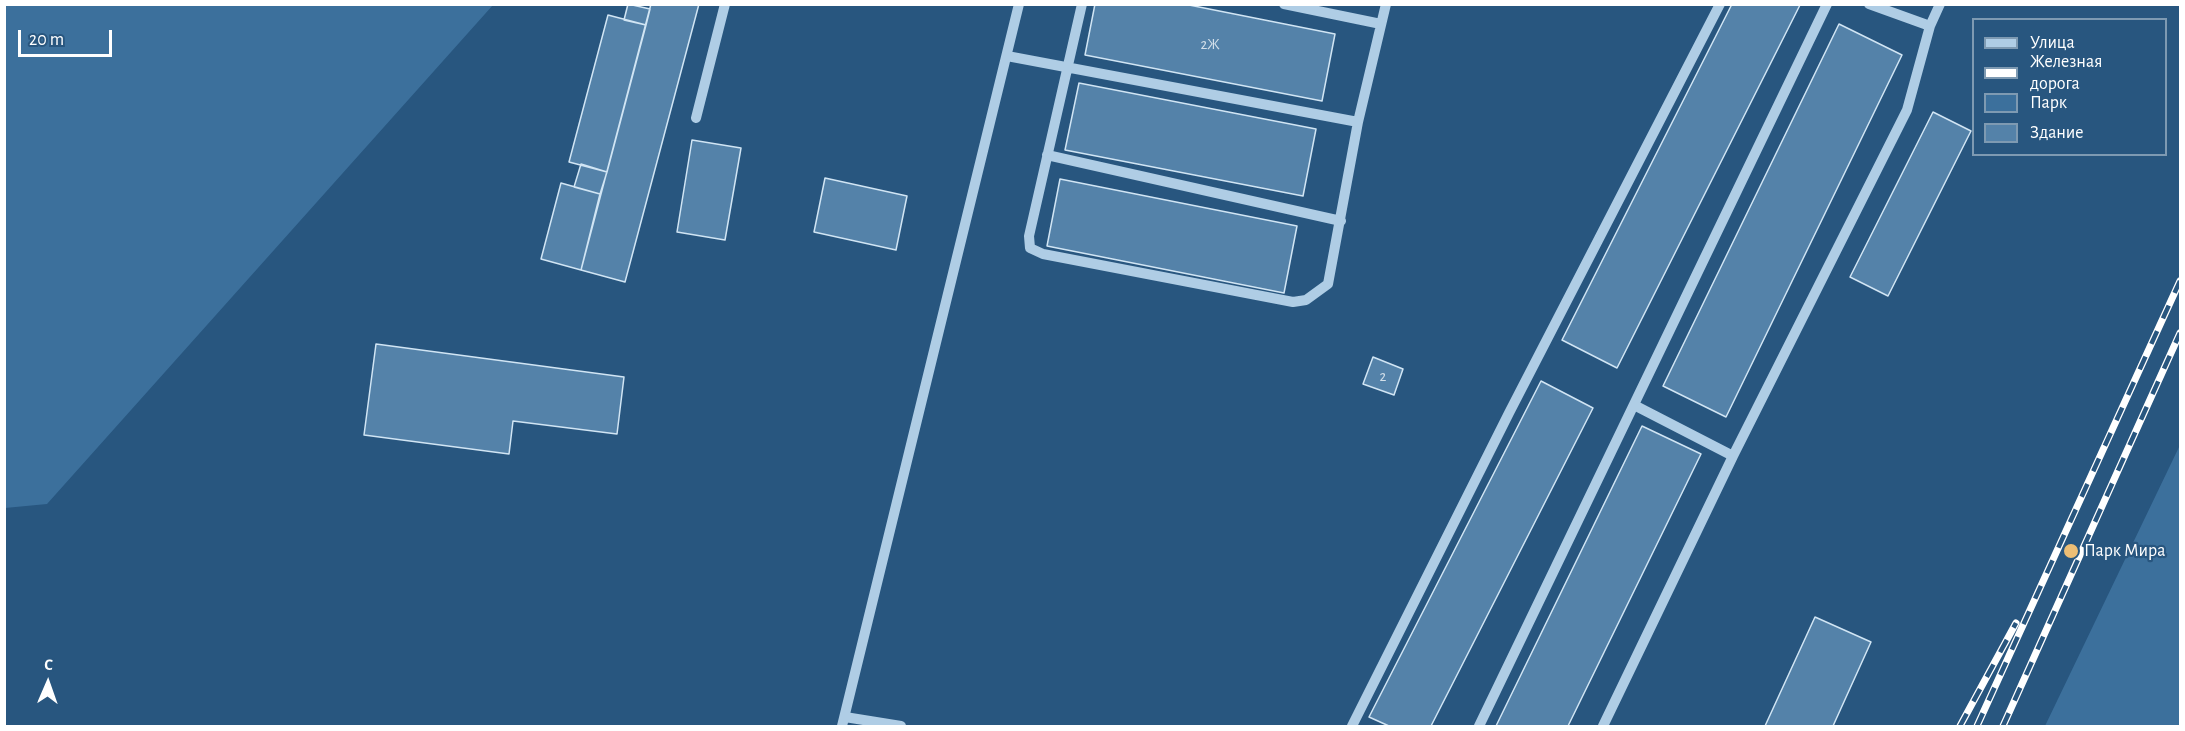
<!DOCTYPE html>
<html>
<head>
<meta charset="utf-8">
<style>
  body { margin:0 }
  #map { position:relative; width:2185px; height:731px; overflow:hidden; background:#28567f; font-family:"Alegreya Sans",sans-serif }
  canvas { display:block }
  .frame { position:absolute; inset:0; border:6px solid #fff; pointer-events:none }
  .legend { position:absolute; left:1972px; top:18px; width:195px; height:138px; box-sizing:border-box; background:#28567f; border:2px solid #7e9ab2; margin:0; padding:8px 10px; list-style:none; font-size:18px; color:#fff }
  .legend li { display:flex; align-items:center; gap:12px; height:30px }
  .legend b { width:30px; border:2px solid #7e9ab2 }
  .north { position:absolute; left:18px; top:653px; width:60px; height:60px; -webkit-text-stroke:4px #28567f; paint-order:stroke; rotate:2deg; font-size:16px; font-weight:700; line-height:24px; text-align:center; color:#fff }
  .north::after { content:''; display:block; margin:auto; width:21px; height:27px; background:#fff; clip-path:polygon(50% 0,100% 100%,50% 72%,0 100%) }
  .scale { position:absolute; left:18px; top:30px; width:94px; height:27px; box-sizing:border-box; border:3px solid #fff; border-top:0; padding-left:8px; font-size:18px; line-height:21px; white-space:nowrap; color:#fff; -webkit-text-stroke:4px #28567f; paint-order:stroke }
</style>
</head>
<body>
<div id="map">
<canvas width="2185" height="731"></canvas>
<div class="frame"></div>
<ul class="legend">
<li><b style="height:8px;background:#afcde5"></b>Улица</li>
<li><b style="height:8px;background:#fff"></b>Железная дорога</li>
<li><b style="height:16px;background:#3c709c"></b>Парк</li>
<li><b style="height:16px;background:#5482a9"></b>Здание</li>
</ul>
<div class="north">С</div>
<div class="scale">20 m</div>
</div>
<script>
const context = document.querySelector('canvas').getContext('2d');
context.lineJoin = 'round';
function paint(path, color) {
  context.fillStyle = color;
  context.fill(path, 'evenodd');
}
function toPath(rows) {
  const path = new Path2D();
  for (const r of rows) {
    path.moveTo(r[0], r[1]);
    for (let i = 2; i < r.length; i += 2) path.lineTo(r[i], r[i + 1]);
  }
  return path;
}
function stroke(path, color, width, dash) {
  context.strokeStyle = color;
  context.lineWidth = width;
  context.lineCap = dash ? 'butt' : 'round';
  context.setLineDash(dash || []);
  context.stroke(path);
}
function write(font, color, halo, rows, align = 'center') {
  context.font = font + ' "Alegreya Sans",sans-serif';
  context.lineWidth = 4.5;
  context.setLineDash([]);
  context.textBaseline = 'middle';
  context.strokeStyle = halo;
  context.fillStyle = color;
  for (const [text, x, y, turn = 0] of rows) {
    context.save();
    context.translate(x, y);
    context.rotate((+turn || 0) * Math.PI / 180);
    context.textAlign = isNaN(turn) ? turn : align;
    if (halo) context.strokeText(text, 0, 0);
    context.fillText(text, 0, 0);
    context.restore();
  }
}
paint(toPath([
  [4,5,493,5,47,504,5,508],
  [2180,445,2180,726,2045,726]
]), '#3c709c');
const building = toPath([
  [628,4,650,9,646,25,624,20,628,4],
  [651,4,699,4,625,282,581,270,651,4],
  [1095,4,1184,4,1335,34,1322,101,1085,55,1095,4],
  [1732,4,1800,5,1617,368,1562,340,1732,4],
  [608,15,646,25,607,172,569,162,608,15],
  [1839,24,1902,55,1726,417,1663,386,1839,24],
  [1079,83,1316,129,1303,196,1065,150,1079,83],
  [1933,112,1971,131,1888,296,1850,277,1933,112],
  [692,140,741,148,725,240,677,232,692,140],
  [581,164,607,172,600,194,574,187,581,164],
  [825,178,907,196,896,250,814,232,825,178],
  [1060,179,1297,226,1284,293,1047,246,1060,179],
  [561,183,600,194,581,270,541,259,561,183],
  [376,344,624,377,617,434,513,421,509,454,364,435,376,344],
  [1373,357,1403,369,1394,395,1363,384,1373,357],
  [1541,381,1593,408,1431,726,1389,726,1369,717,1541,381],
  [1642,426,1701,454,1568,726,1496,726,1642,426],
  [1815,617,1871,642,1833,726,1765,726,1815,617]
]);
paint(building, '#5482a9');
stroke(building, '#d1e5f4', 1.5);
stroke(toPath([
  [1082,4,1029,236,1030,248,1043,254,1293,302,1306,300,1328,284,1358,122,1386,4],
  [1284,4,1381,24],
  [1869,4,1930,26,1940,4],
  [1007,56,1358,122],
  [696,118,725,4],
  [1047,155,1341,221],
  [1634,405,1733,456,1907,110,1930,26],
  [845,717,901,726],
  [842,726,1019,4],
  [1352,726,1509,413,1720,4],
  [1479,726,1827,4],
  [1603,726,1733,456]
]), '#afcde5', 10);
const rail = toPath([
  [1960,726,2016,623],
  [1977,726,2180,281],
  [2003,726,2180,333]
]);
stroke(rail, '#fff', 7);
stroke(rail, '#28567f', 4.5, [14]);
for (const [x, y, r, color] of [
  [2071,551,8,"#edbe75"]
]) {
  const dot = new Path2D();
  dot.arc(x, y, r, 0, 2 * Math.PI);
  context.fillStyle = color;
  context.fill(dot);
  stroke(dot, '#28567f', 2);
}
write('15px', '#d4e0ea', null, [
  ["2Ж",1210,44],
  ["2",1383,376]
]);
write('18px', '#fff', '#28567f', [
  ["Парк Мира",2084,551]
], 'left');
</script>
</body>
</html>
